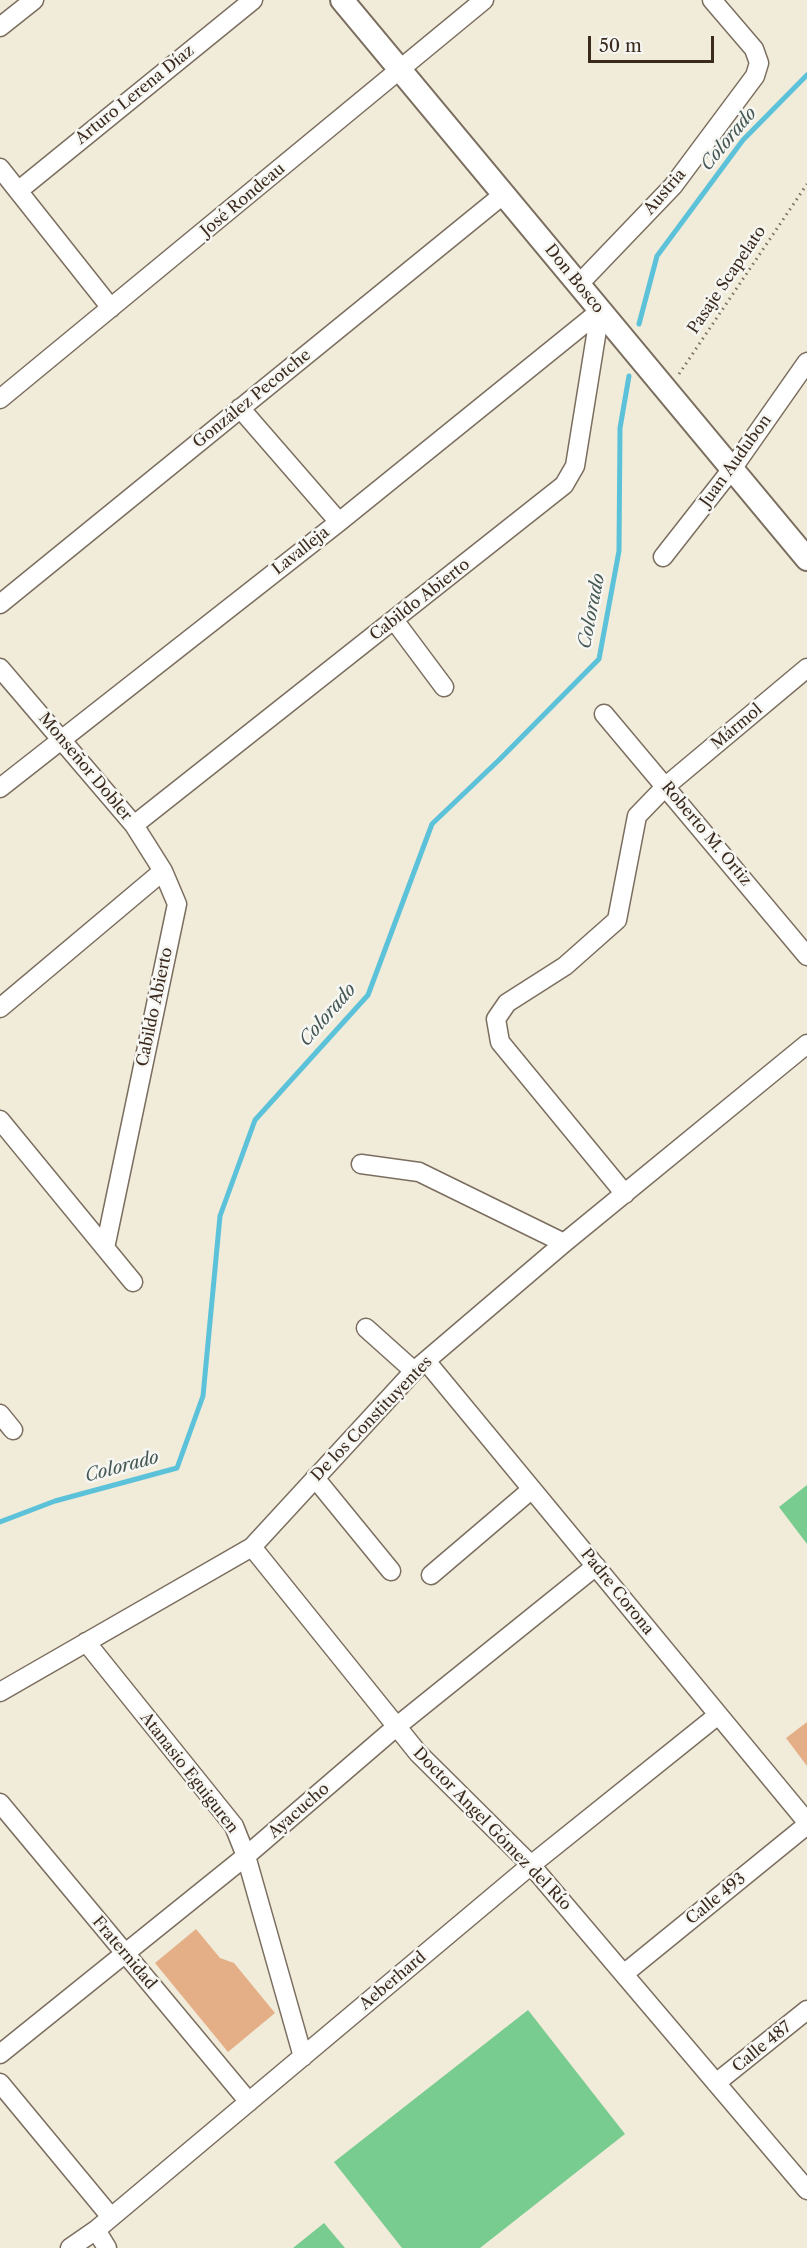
<!DOCTYPE html>
<html>
<head>
<meta charset="utf-8">
<style>
  body { margin:0 }
  #map { position:relative; width:807px; height:2248px; overflow:hidden; background:#f1ebd9; font-family:"Libre Caslon Text",serif }
  canvas { display:block }
  .scale { position:absolute; left:588px; top:36px; width:126px; height:27px; box-sizing:border-box; border:3px solid #3b2a1e; border-top:0; padding-left:8px; font-size:18px; line-height:21px; white-space:nowrap; color:#3b2a1e; -webkit-text-stroke:4px #f6f6f2; paint-order:stroke }
</style>
</head>
<body>
<div id="map">
<canvas width="807" height="2248"></canvas>
<div class="scale">50 m</div>
</div>
<script>
const context = document.querySelector('canvas').getContext('2d');
context.lineJoin = 'round';
function paint(path, color) {
  context.fillStyle = color;
  context.fill(path, 'evenodd');
}
function toPath(rows) {
  const path = new Path2D();
  for (const r of rows) {
    path.moveTo(r[0], r[1]);
    for (let i = 2; i < r.length; i += 2) path.lineTo(r[i], r[i + 1]);
  }
  return path;
}
function stroke(path, color, width, dash) {
  context.strokeStyle = color;
  context.lineWidth = width;
  context.lineCap = dash ? 'butt' : 'round';
  context.setLineDash(dash || []);
  context.stroke(path);
}
function write(font, color, halo, rows, align = 'center') {
  context.font = font + ' "Libre Caslon Text",serif';
  context.lineWidth = 5;
  context.setLineDash([]);
  context.textBaseline = 'middle';
  context.strokeStyle = halo;
  context.fillStyle = color;
  for (const [text, x, y, turn = 0] of rows) {
    context.save();
    context.translate(x, y);
    context.rotate((+turn || 0) * Math.PI / 180);
    context.textAlign = isNaN(turn) ? turn : align;
    if (halo) context.strokeText(text, 0, 0);
    context.fillText(text, 0, 0);
    context.restore();
  }
}
paint(toPath([
  [807,1485,807,1544,779,1507],
  [528,2010,625,2134,480,2248,402,2248,334,2162],
  [324,2223,345,2248,293,2248]
]), '#79cc8f');
stroke(toPath([
  [639,324,657,256,743,140,807,75],
  [0,1522,55,1501,177,1468,203,1396,220,1216,255,1120,368,995,432,824,500,759,599,659,619,551,620,428,629,376]
]), '#5cc2d9', 5);
paint(toPath([
  [807,1722,807,1766,786,1738],
  [196,1929,220,1958,234,1963,275,2013,228,2052,155,1963]
]), '#e4af87');
const minor = toPath([
  [0,27,34,0],
  [0,168,111,308],
  [18,191,253,0],
  [579,284,673,186,755,76,759,63,754,49,712,0],
  [0,399,484,0],
  [240,408,339,522],
  [663,557,732,469,807,362],
  [0,604,504,194],
  [394,620,444,687],
  [0,668,134,825,163,871,177,904,105,1248],
  [604,714,807,956],
  [0,788,339,522,600,311],
  [134,825,564,485,575,466,600,311],
  [0,1008,163,871],
  [0,1120,133,1282],
  [361,1164,419,1172,564,1243],
  [625,1194,500,1042,496,1019,507,1003,565,966,617,920,637,816,666,786,807,668],
  [366,1328,414,1371],
  [426,1361,807,1822],
  [0,1414,13,1430],
  [315,1478,391,1571],
  [252,1547,418,1753,531,1865,807,2190],
  [431,1575,532,1489],
  [86,1642,234,1826,246,1856,303,2057],
  [0,1692,252,1547,414,1371,564,1243,807,1044],
  [0,1803,249,2102],
  [625,1973,807,1825],
  [0,2054,246,1856,396,1727,596,1566],
  [0,2083,111,2217],
  [716,2083,807,2010],
  [96,2230,107,2248],
  [70,2248,96,2230,531,1865,718,1715]
]);
const major = toPath([
  [342,0,807,559]
]);
stroke(minor, '#7b6e5f', 21);
stroke(major, '#7b6e5f', 26);
stroke(toPath([
  [679,374,807,184]
]), '#7b6e5f', 3, [1.5, 4.5]);
stroke(minor, '#fff', 18);
stroke(major, '#fff', 22);
write('16px', '#3b2a1e', '#f6f6f2', [
  ["Arturo Lerena Díaz",135,95,-39],
  ["Austria",665,192,-49],
  ["José Rondeau",243,200,-40],
  ["Don Bosco",574,279,51],
  ["Pasaje Scapelato",727,280,-56],
  ["González Pecotche",252,399,-39],
  ["Juan Audubon",736,461,-54],
  ["Lavalleja",301,551,-38],
  ["Cabildo Abierto",420,600,-38],
  ["Mármol",737,727,-40],
  ["Monseñor Dobler",85,767,50],
  ["Roberto M. Ortiz",706,834,50],
  ["Cabildo Abierto",155,1007,-78],
  ["De los Constituyentes",372,1419,-46],
  ["Padre Corona",617,1592,51],
  ["Atanasio Eguiguren",189,1773,52],
  ["Ayacucho",299,1811,-41],
  ["Doctor Angel Gómez del Río",492,1829,46],
  ["Calle 493",716,1899,-39],
  ["Fraternidad",124,1953,50],
  ["Aeberhard",393,1981,-40],
  ["Calle 487",762,2047,-39]
]);
write('italic 18px', '#455856', '#f6f6f2', [
  ["Colorado",729,139,-50],
  ["Colorado",592,611,-79],
  ["Colorado",328,1015,-49],
  ["Colorado",122,1467,-15]
]);
</script>
</body>
</html>
